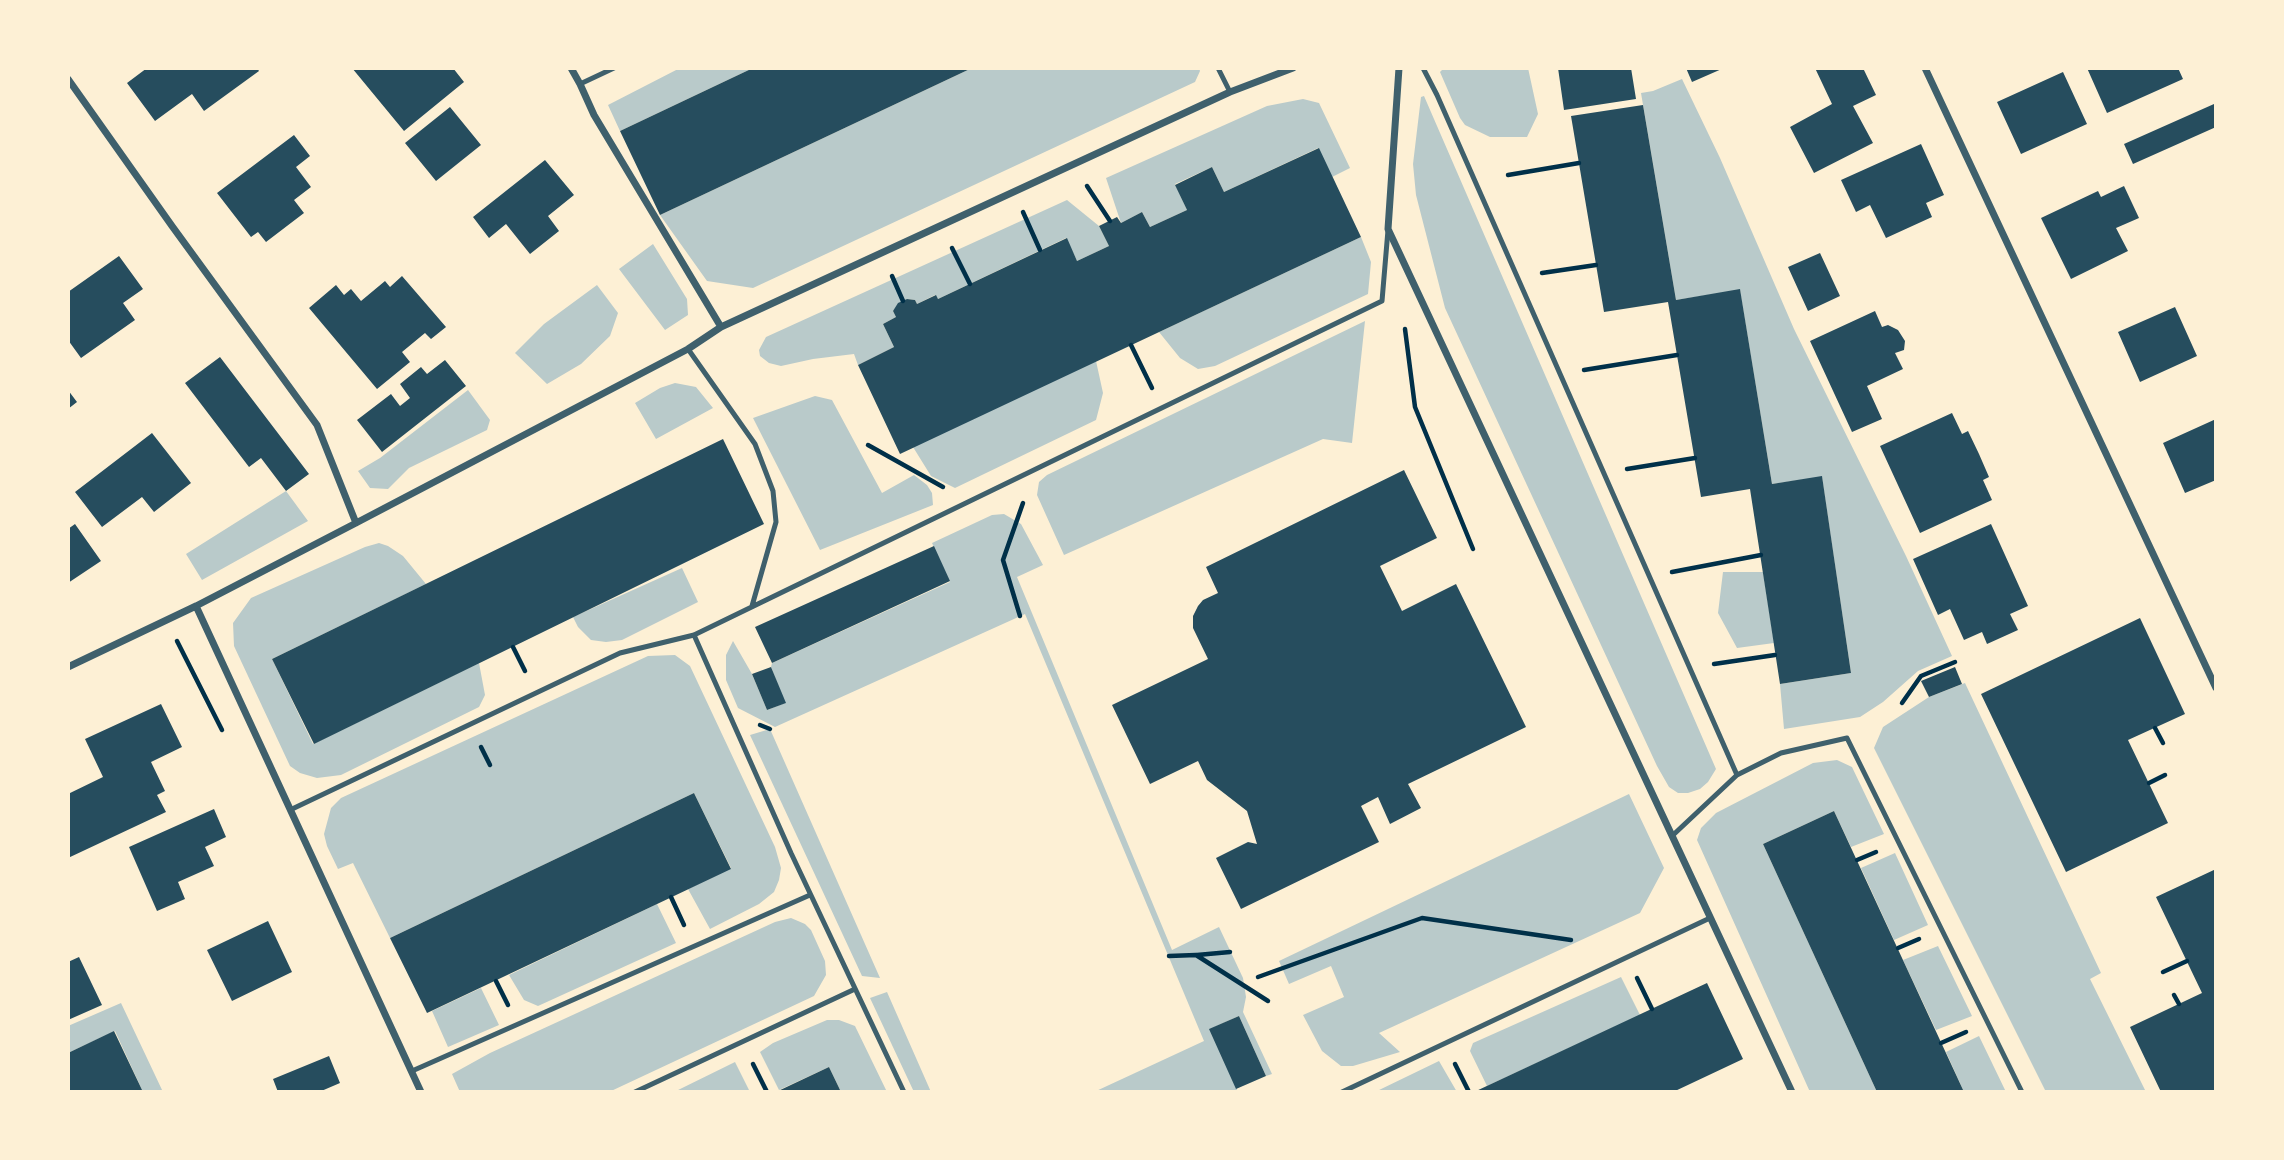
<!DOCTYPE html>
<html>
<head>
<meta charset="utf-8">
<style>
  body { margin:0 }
  #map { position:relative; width:2284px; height:1160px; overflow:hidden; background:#fdf0d5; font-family:Rubik,sans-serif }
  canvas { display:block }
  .frame { position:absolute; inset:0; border:70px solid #fdf0d5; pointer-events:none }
</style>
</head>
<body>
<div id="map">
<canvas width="2284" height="1160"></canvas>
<div class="frame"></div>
</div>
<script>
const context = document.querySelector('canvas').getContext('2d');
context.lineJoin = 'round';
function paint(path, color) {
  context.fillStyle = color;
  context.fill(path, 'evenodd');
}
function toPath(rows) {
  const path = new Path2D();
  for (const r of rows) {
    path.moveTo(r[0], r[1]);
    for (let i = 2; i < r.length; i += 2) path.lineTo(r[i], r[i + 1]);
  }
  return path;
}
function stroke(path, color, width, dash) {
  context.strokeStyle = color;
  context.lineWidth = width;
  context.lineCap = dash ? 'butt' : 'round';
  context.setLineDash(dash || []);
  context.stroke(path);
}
paint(toPath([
  [680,68,753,68,620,131,608,105],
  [972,68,1199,68,1200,71,1195,82,753,288,707,281,660,215],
  [1444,68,1528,68,1538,114,1527,137,1490,137,1465,125,1460,118,1440,72],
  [1682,79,1720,158,1794,329,1906,556,1952,656,1918,671,1883,702,1860,717,1784,729,1780,684,1851,673,1822,477,1772,484,1740,290,1676,300,1641,93,1653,91],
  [1424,96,1716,769,1708,782,1700,789,1688,793,1678,793,1669,787,1657,766,1445,308,1416,195,1413,164,1421,97],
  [1303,99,1319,103,1350,168,1332,177,1318,148,1224,192,1212,167,1175,184,1187,210,1150,227,1142,212,1121,223,1106,178,1267,106],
  [1067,200,1099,226,1109,246,1077,261,1066,238,938,299,935,295,917,304,915,300,907,299,893,311,896,317,883,324,894,347,858,365,854,354,813,359,781,366,769,363,760,356,759,350,766,337],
  [1361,237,1371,262,1368,294,1215,366,1198,369,1180,358,1159,332],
  [653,244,687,299,688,315,665,330,619,269],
  [597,285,618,313,610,336,581,364,547,384,515,353,544,324],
  [1365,321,1352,443,1323,439,1064,555,1037,495,1039,482,1047,475],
  [1096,361,1103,393,1096,420,955,488,931,476,913,447],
  [675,383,696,387,713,408,656,439,635,403,660,388],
  [468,390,490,420,487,430,409,468,388,489,370,488,358,471,380,458],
  [815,396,832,400,882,493,914,475,927,485,932,493,933,505,820,550,753,418],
  [286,491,308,521,202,580,186,554],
  [1004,514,1021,524,1043,565,1017,577,1172,950,1219,927,1243,978,1246,997,1243,1012,1272,1074,1266,1076,1239,1016,1210,1029,1238,1092,1094,1092,1204,1041,1025,614,775,727,738,708,726,680,726,655,733,641,752,674,767,710,785,703,771,667,772,663,950,582,932,543,992,515],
  [379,543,388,546,403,556,426,584,272,659,313,744,479,663,485,695,479,707,341,775,317,778,300,773,290,766,234,646,233,623,251,598,365,547],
  [682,568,698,602,622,640,606,642,591,640,578,627,573,617],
  [1723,572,1763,572,1774,643,1737,648,1718,613],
  [675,655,690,666,775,847,781,868,779,880,774,892,759,904,710,929,688,889,731,868,694,793,390,938,353,863,338,869,327,846,324,834,331,808,341,798,648,656],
  [1965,683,2101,973,2090,979,2146,1092,2046,1092,1874,748,1883,727,1929,697],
  [770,729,880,978,862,976,750,735],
  [1837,760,1852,767,1884,834,1851,847,1834,811,1763,844,1877,1092,1810,1092,1697,840,1701,828,1716,813,1813,763],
  [1629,794,1664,868,1640,913,1379,1033,1400,1052,1353,1066,1341,1066,1322,1051,1303,1015,1344,997,1331,966,1289,984,1279,961],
  [1895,853,1928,925,1894,940,1861,868],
  [657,904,676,943,538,1006,524,1000,509,975],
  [791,918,805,924,811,930,825,961,826,975,814,996,609,1092,460,1092,452,1074,490,1053,775,922],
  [1938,946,1972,1016,1936,1030,1903,960],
  [1621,977,1640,1015,1487,1086,1470,1051,1473,1043],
  [481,988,499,1025,448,1047,432,1011],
  [887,992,931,1092,914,1092,870,998],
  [121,1003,163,1092,143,1092,115,1031,68,1053,68,1026],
  [827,1020,839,1020,855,1026,887,1092,841,1092,829,1067,779,1090,760,1052,773,1043],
  [1979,1036,2006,1092,1964,1092,1946,1052],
  [1439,1061,1457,1092,1376,1092,1377,1091],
  [735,1062,750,1092,674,1092]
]), '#b9caca');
paint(toPath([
  [147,68,257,68,259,71,204,111,192,94,155,121,127,83],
  [352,68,453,68,464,82,404,131],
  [753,68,972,68,660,215,620,131],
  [1558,68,1631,68,1636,99,1564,110],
  [1686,68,1724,68,1692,82],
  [1815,68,1863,68,1876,95,1853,106,1873,143,1814,173,1790,127,1832,104],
  [2087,68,2178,68,2183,79,2107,113],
  [2063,72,2087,124,2021,154,1997,102],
  [2214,104,2216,127,2133,164,2124,144],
  [1643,105,1676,300,1740,289,1772,484,1822,476,1851,673,1780,684,1750,489,1701,497,1668,302,1604,312,1571,116],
  [450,107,481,145,436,181,405,143],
  [294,135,310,156,296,167,311,187,294,200,304,213,266,242,258,232,251,237,217,193],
  [1921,144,1944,195,1926,203,1932,217,1886,238,1870,205,1856,212,1841,180],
  [1319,148,1361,237,900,454,858,365,894,347,883,324,896,317,893,311,898,303,907,299,915,300,917,304,936,295,938,299,1067,238,1077,261,1109,246,1099,226,1117,217,1121,223,1142,212,1150,227,1187,210,1175,185,1212,167,1224,192],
  [545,160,574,195,548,216,559,231,530,254,506,224,489,238,473,217],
  [2124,186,2139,218,2116,228,2128,251,2071,279,2041,218,2098,191,2101,197],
  [1820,253,1840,296,1808,311,1788,267],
  [119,256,143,289,123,303,135,320,81,358,68,340,68,292],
  [402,276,446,327,431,339,425,333,402,352,410,362,377,389,309,308,336,285,344,295,351,289,361,301,385,281,390,287],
  [2175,307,2197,356,2140,382,2118,332],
  [1875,311,1882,327,1888,325,1898,330,1905,341,1904,350,1895,353,1903,369,1867,386,1882,419,1852,432,1810,341],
  [220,357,309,474,286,491,261,458,249,467,185,383],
  [445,360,466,386,382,452,357,420,391,394,400,406,410,398,400,384,421,367,427,374],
  [68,390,77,402,68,409],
  [1952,413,1962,434,1968,431,1979,454,1989,477,1983,480,1992,500,1920,533,1880,446],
  [2216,419,2216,480,2185,493,2163,443],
  [152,433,191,483,154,512,142,497,102,527,75,492],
  [723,439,764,524,314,744,272,659],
  [1404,470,1437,538,1380,566,1402,611,1456,584,1526,727,1408,784,1421,808,1390,824,1378,797,1361,806,1379,842,1241,909,1216,858,1248,842,1257,844,1247,811,1207,780,1198,761,1150,784,1112,705,1208,659,1193,628,1193,616,1198,606,1203,600,1218,593,1206,567],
  [75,524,101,561,68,583,68,529],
  [1991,524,2028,606,2010,614,2018,630,1987,644,1982,632,1964,640,1950,609,1938,615,1913,559],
  [934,546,950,581,772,663,755,627],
  [2140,618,2185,714,2128,740,2168,823,2066,872,1981,694],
  [771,667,786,703,767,710,752,674],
  [1955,667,1962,684,1929,697,1921,681],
  [161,704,182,747,151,762,165,791,157,795,166,812,68,858,68,794,103,777,85,739],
  [694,793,731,869,427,1013,390,938],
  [214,809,226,837,205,847,214,866,178,882,185,899,157,911,129,847],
  [1834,811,1964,1092,1877,1092,1763,844],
  [2216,869,2216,1092,2161,1092,2130,1027,2202,993,2156,897],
  [268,921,292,972,232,1001,207,950],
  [79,957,102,1005,68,1020,68,962],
  [1707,983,1743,1059,1673,1092,1474,1092],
  [1239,1016,1266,1076,1236,1089,1209,1029],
  [114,1031,143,1092,68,1092,68,1053],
  [329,1056,340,1083,319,1092,278,1092,273,1079],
  [829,1067,841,1092,776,1092]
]), '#264d5e');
stroke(toPath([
  [1508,175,1579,163],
  [1087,186,1110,221],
  [1023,212,1040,250],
  [952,248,970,284],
  [1542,273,1596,265],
  [892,276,903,301],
  [1405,329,1415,407,1473,549],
  [1131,345,1152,388],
  [1584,370,1677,355],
  [868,445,943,487],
  [1627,469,1695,458],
  [1672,572,1761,555],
  [1020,616,1003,560,1023,503],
  [177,641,222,730],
  [513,647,525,671],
  [1714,664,1775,655],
  [1902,703,1921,676,1955,662],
  [760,725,770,729],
  [2155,728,2163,743],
  [481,747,490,765],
  [2149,783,2165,775],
  [1857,860,1876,852],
  [671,897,684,925],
  [1898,948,1919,939],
  [1197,955,1230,952],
  [1169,956,1196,955,1268,1001],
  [2163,972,2187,961],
  [1258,977,1422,918,1571,940],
  [1637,978,1652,1009],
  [496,981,508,1005],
  [2174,995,2179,1004],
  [1941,1043,1966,1032],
  [753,1064,767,1092],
  [1455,1064,1469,1092]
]), '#003049', 4.5);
stroke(toPath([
  [1218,68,1230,92],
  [1423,68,1437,95,1737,775,1672,836],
  [580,84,614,68],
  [688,349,755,444,773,491,776,522,752,606],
  [694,635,791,853,904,1092],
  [1737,775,1781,753,1847,738,2022,1092],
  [290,810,620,653,694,635,1382,301,1388,230],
  [412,1071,810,895],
  [635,1092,855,989],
  [1342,1092,1710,918]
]), '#3f606c', 5);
stroke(toPath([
  [571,68,580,84,594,115,721,327],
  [1399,68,1388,229,1792,1092],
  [1925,68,2216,688],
  [68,79,172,226,317,425,356,523],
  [196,606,421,1092],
  [68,667,196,606,356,523,688,349,721,327,1230,92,1293,68]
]), '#3f606c', 7);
</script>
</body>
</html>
